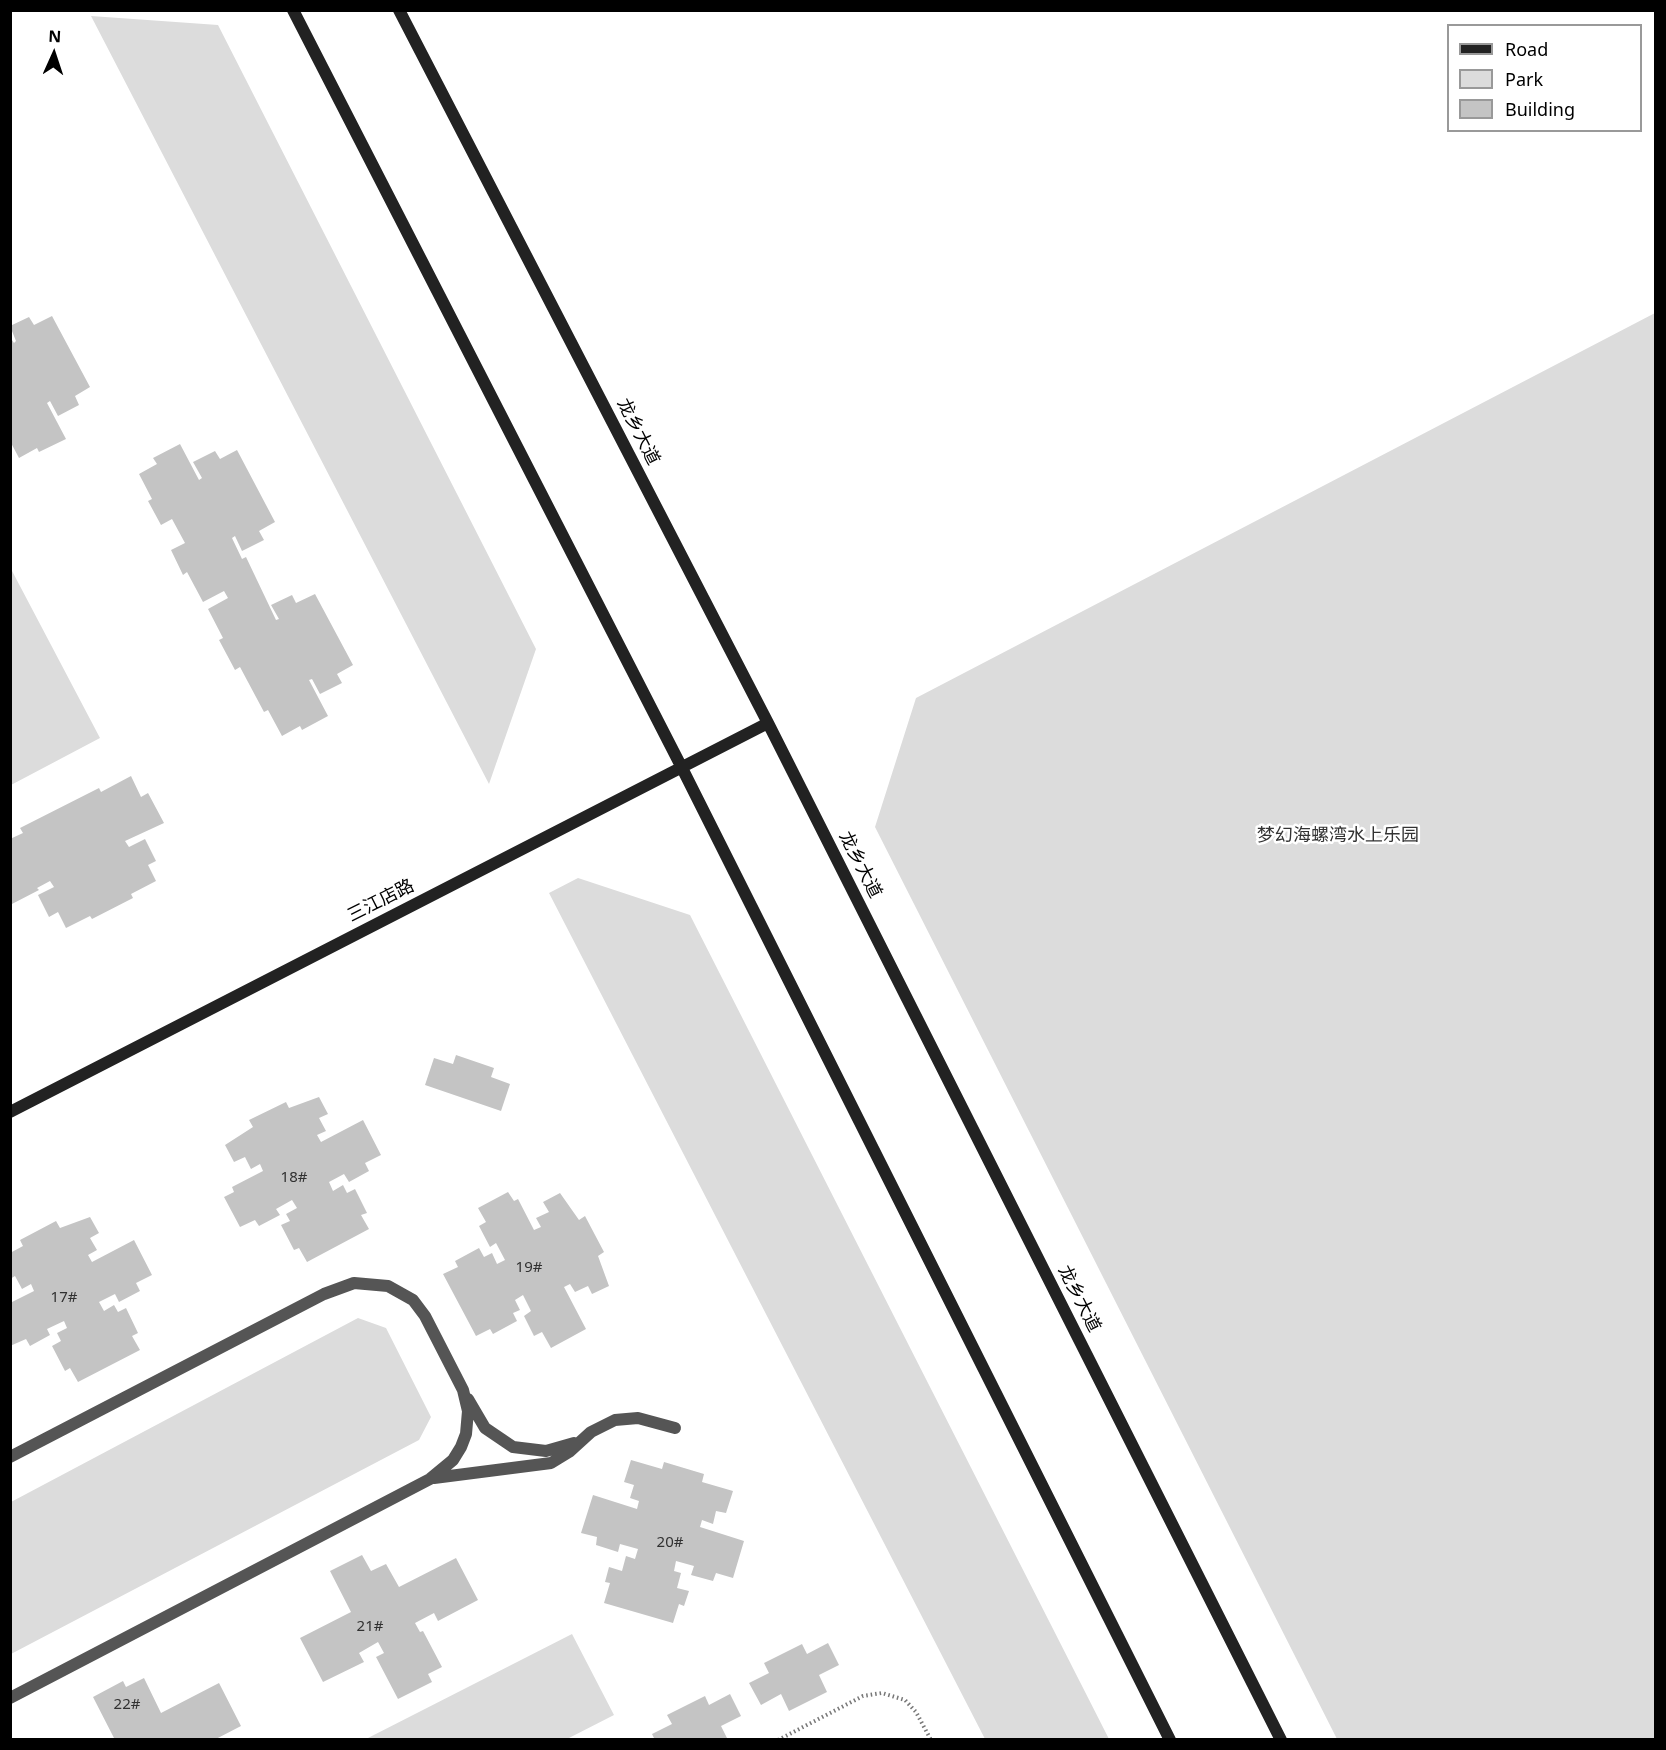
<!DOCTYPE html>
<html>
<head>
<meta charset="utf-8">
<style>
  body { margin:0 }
  #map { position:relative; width:1666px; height:1750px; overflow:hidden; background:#fff; font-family:"Noto Sans",sans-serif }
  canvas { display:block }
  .frame { position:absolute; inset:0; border:12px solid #000; pointer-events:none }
  .legend { position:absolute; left:1447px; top:24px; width:195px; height:108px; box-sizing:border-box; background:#fff; border:2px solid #999; margin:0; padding:8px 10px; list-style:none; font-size:18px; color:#000 }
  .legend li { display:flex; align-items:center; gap:12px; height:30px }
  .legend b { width:30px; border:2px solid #999 }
  .north { position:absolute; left:24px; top:24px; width:60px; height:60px; -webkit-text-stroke:4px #fff; paint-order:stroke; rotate:3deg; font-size:16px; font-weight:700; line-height:24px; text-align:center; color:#000 }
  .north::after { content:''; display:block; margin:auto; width:21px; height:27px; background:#000; clip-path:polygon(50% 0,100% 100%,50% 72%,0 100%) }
</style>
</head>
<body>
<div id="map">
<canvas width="1666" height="1750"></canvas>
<div class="frame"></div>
<ul class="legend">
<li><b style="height:8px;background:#222"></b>Road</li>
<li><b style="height:16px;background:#dcdcdc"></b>Park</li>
<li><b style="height:16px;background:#c4c4c4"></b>Building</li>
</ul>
<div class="north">N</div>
</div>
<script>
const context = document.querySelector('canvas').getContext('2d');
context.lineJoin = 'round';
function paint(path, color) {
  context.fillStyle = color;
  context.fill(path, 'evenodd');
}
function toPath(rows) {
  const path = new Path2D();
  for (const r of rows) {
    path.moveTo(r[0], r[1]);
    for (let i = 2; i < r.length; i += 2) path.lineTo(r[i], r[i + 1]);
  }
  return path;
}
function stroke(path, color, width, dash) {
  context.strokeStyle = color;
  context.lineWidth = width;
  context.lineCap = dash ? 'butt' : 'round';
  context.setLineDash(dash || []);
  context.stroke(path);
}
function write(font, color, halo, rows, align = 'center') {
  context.font = font + ' "Noto Sans","Noto Sans SC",sans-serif';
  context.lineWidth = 5;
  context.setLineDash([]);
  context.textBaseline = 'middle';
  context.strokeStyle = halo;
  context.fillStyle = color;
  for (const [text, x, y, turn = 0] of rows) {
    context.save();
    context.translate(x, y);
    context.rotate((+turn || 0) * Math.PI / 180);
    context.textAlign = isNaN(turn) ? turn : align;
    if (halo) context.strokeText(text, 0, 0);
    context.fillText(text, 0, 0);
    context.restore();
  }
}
paint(toPath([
  [91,16,218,25,536,649,489,784],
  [1655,313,1655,1739,1337,1739,875,827,916,698],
  [11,569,100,738,11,785,10,785],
  [578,878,690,915,1109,1739,985,1739,549,893],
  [358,1318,386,1328,431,1417,419,1440,11,1654,11,1502],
  [572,1634,614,1715,567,1739,366,1739]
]), '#dcdcdc');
paint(toPath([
  [52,316,90,387,75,396,79,405,58,416,50,401,47,403,66,439,39,452,37,448,19,458,10,441,10,337,14,343,16,341,10,326,29,317,34,325],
  [180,444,199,480,202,478,193,462,215,451,220,459,237,450,275,522,259,531,264,540,242,551,235,536,232,538,242,559,246,557,276,620,279,619,271,605,292,595,296,603,315,594,353,665,337,674,342,683,320,694,312,679,309,680,328,716,302,730,300,726,282,736,268,710,264,712,240,667,235,670,219,640,223,638,208,609,228,598,224,591,203,602,187,572,183,575,171,550,185,543,172,519,161,525,148,501,152,499,139,474,157,464,153,458],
  [131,776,141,797,148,793,164,823,125,841,129,847,145,839,156,861,148,865,156,881,131,894,133,898,92,919,90,916,66,928,58,912,49,917,38,895,54,887,50,881,37,888,39,890,10,905,10,839,23,833,20,828,99,788,101,792],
  [456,1055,494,1068,491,1077,510,1084,501,1111,425,1085,434,1058,453,1064],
  [319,1097,328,1114,319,1118,326,1131,317,1135,321,1142,363,1120,381,1155,365,1163,369,1171,349,1182,344,1174,329,1182,333,1191,343,1185,347,1193,355,1189,367,1213,361,1215,369,1229,307,1262,299,1248,294,1250,281,1225,290,1221,286,1214,297,1208,292,1200,276,1209,280,1215,259,1226,255,1220,240,1227,224,1197,234,1192,232,1187,263,1171,260,1164,251,1169,245,1157,234,1162,225,1145,253,1127,249,1120,286,1102,289,1108],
  [508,1192,514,1201,518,1199,534,1230,541,1227,536,1218,549,1212,543,1202,560,1193,579,1220,585,1216,604,1252,598,1256,609,1286,592,1294,588,1286,575,1292,570,1284,564,1287,586,1329,551,1348,542,1332,534,1336,524,1316,531,1311,523,1295,515,1300,520,1310,513,1313,517,1321,493,1334,490,1329,476,1336,443,1274,458,1267,455,1261,479,1248,484,1257,492,1253,497,1264,505,1260,496,1243,490,1247,479,1226,486,1222,478,1208],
  [90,1217,99,1233,90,1238,97,1250,88,1255,92,1262,134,1240,152,1275,136,1283,140,1291,119,1302,115,1294,99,1302,104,1311,114,1305,118,1312,126,1308,138,1333,132,1336,140,1350,78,1382,70,1368,65,1371,52,1346,61,1341,57,1333,67,1328,64,1321,47,1329,50,1335,30,1346,26,1339,10,1346,10,1303,34,1291,31,1284,22,1289,15,1276,10,1279,10,1253,23,1246,20,1240,56,1221,60,1228],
  [631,1460,662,1469,664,1462,704,1474,702,1482,733,1491,726,1513,716,1511,713,1524,702,1520,700,1527,744,1541,733,1578,716,1573,713,1581,691,1575,694,1566,676,1561,674,1571,681,1573,677,1588,689,1591,684,1606,679,1604,673,1623,604,1603,610,1583,605,1582,609,1567,622,1571,626,1556,635,1559,638,1549,620,1544,618,1552,596,1545,597,1537,581,1533,593,1495,637,1509,639,1501,630,1498,634,1485,624,1482],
  [362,1555,371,1571,386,1564,399,1587,456,1558,478,1600,438,1621,434,1613,415,1623,420,1632,423,1631,442,1667,428,1674,432,1682,398,1699,376,1657,384,1653,378,1642,359,1653,364,1662,323,1682,300,1638,351,1612,330,1571],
  [828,1643,839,1665,819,1675,827,1692,789,1711,781,1694,761,1705,749,1683,769,1673,764,1663,802,1644,807,1654],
  [144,1678,161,1713,219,1683,241,1726,214,1740,111,1740,114,1738,93,1697,123,1681,126,1687],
  [730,1694,741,1716,721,1726,728,1740,655,1740,652,1734,672,1724,667,1715,705,1696,709,1705]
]), '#c4c4c4');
stroke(toPath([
  [778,1740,863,1696,882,1693,905,1700,916,1712,931,1740]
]), '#777', 4, [1.5, 3]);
stroke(toPath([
  [468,1399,485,1428,513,1447,546,1451,574,1443],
  [10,1457,324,1294,354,1283,388,1286,413,1300,425,1316,463,1390,468,1411,466,1434,461,1447,453,1460,430,1479,10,1698],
  [434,1478,551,1463,569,1452,591,1432,615,1420,638,1418,675,1428]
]), '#555', 12);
stroke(toPath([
  [293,10,681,766,1170,1740],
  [399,10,768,723,1281,1740],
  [10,1112,768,723]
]), '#222', 12);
write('15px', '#313131', null, [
  ["18#",294,1178],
  ["19#",529,1268],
  ["17#",64,1298],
  ["20#",670,1543],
  ["21#",370,1627],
  ["22#",127,1705]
]);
write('18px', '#000', '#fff', [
  ["龙乡大道",638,432,63],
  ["龙乡大道",860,865,63],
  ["三江店路",381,901,-27],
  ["龙乡大道",1079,1299,63]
]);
write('18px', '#333', '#fff', [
  ["梦幻海螺湾水上乐园",1338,836]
]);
</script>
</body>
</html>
